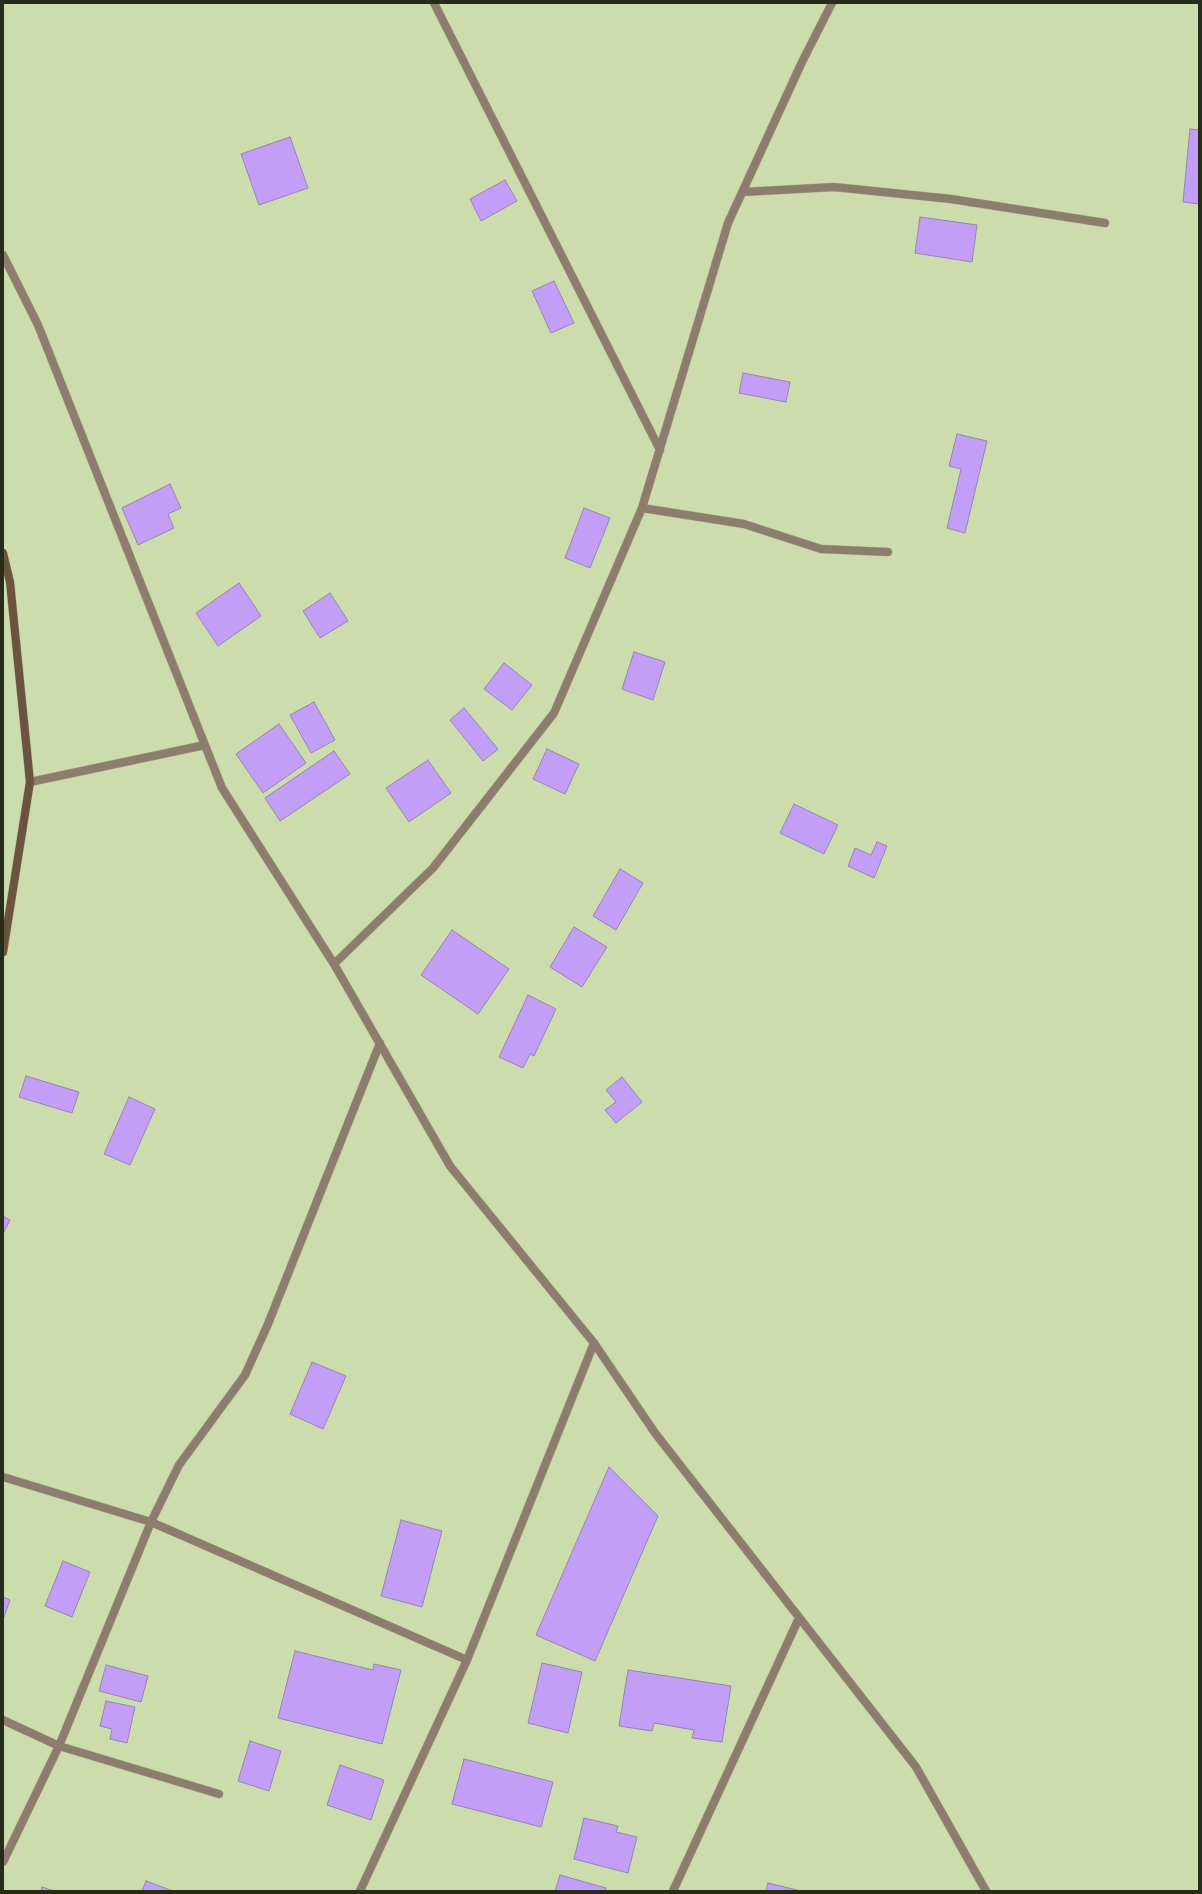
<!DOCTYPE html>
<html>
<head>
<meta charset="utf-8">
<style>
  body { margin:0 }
  #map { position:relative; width:1202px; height:1894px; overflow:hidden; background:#cddcad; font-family:"Open Sans",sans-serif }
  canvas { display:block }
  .frame { position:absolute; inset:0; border:4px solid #272c1a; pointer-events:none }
</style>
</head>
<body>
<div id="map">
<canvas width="1202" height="1894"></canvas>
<div class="frame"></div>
</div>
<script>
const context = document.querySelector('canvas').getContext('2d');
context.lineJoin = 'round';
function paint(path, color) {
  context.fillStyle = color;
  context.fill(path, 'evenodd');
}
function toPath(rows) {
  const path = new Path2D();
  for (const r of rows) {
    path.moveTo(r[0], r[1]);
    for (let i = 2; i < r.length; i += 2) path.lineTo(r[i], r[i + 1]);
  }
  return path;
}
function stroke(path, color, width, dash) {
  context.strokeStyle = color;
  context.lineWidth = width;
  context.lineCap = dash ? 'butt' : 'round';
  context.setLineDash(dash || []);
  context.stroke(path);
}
const building = toPath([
  [1190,129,1199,130,1199,204,1183,202,1190,129],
  [290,137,308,188,259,205,241,154,290,137],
  [505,180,517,201,481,221,470,199,505,180],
  [920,217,977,225,972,262,915,253,920,217],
  [554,281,574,323,551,333,532,291,554,281],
  [743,373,790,382,786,402,739,393,743,373],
  [957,434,987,441,965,533,947,528,961,469,949,466,957,434],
  [170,484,181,508,168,514,174,528,138,545,122,508,170,484],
  [584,508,610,518,590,568,565,558,584,508],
  [239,583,261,616,218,646,196,613,239,583],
  [330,593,348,621,320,638,303,611,330,593],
  [634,652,665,662,653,700,622,689,634,652],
  [504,663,532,685,512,710,484,689,504,663],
  [314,702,335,740,311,753,290,715,314,702],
  [464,708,498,749,483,761,450,720,464,708],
  [279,724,306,763,263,793,236,754,279,724],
  [547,749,579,764,565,794,533,779,547,749],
  [334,751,350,774,280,821,265,798,334,751],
  [428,760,451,793,409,822,386,788,428,760],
  [794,804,838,825,824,854,780,833,794,804],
  [877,842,887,846,874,878,848,866,855,848,871,855,877,842],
  [620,869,643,883,616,930,593,916,620,869],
  [574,927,607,947,582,987,550,967,574,927],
  [452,930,509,969,478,1014,421,975,452,930],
  [528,995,556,1009,534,1056,530,1054,523,1068,499,1057,528,995],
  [26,1076,79,1092,72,1113,19,1097,26,1076],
  [622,1077,642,1102,616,1123,605,1110,616,1102,606,1090,622,1077],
  [129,1097,155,1109,130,1165,104,1154,129,1097],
  [3,1216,10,1220,3,1234,3,1216],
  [312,1362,346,1376,323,1429,290,1414,312,1362],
  [609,1467,658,1516,595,1661,536,1635,609,1467],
  [401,1520,442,1531,422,1607,381,1596,401,1520],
  [63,1561,90,1572,72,1617,45,1606,63,1561],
  [3,1597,10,1600,3,1620,3,1597],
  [295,1651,373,1670,374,1664,401,1670,382,1744,278,1718,295,1651],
  [542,1663,582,1672,568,1733,528,1723,542,1663],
  [106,1665,148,1676,141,1702,99,1691,106,1665],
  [628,1670,731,1686,722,1742,692,1738,694,1730,654,1723,652,1731,619,1726,628,1670],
  [106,1701,135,1707,127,1743,110,1739,112,1729,100,1726,106,1701],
  [250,1741,281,1751,269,1791,238,1781,250,1741],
  [464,1759,553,1782,541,1827,452,1804,464,1759],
  [340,1765,384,1780,371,1820,327,1805,340,1765],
  [584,1818,618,1826,616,1832,637,1837,628,1873,574,1859,584,1818],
  [560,1875,606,1888,605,1891,555,1891,560,1875],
  [146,1881,173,1891,142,1891,146,1881],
  [768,1883,801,1891,766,1891,768,1883],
  [42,1887,54,1891,41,1891,42,1887]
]);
paint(building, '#c29ef7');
stroke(building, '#9585af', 1);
const street = toPath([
  [434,3,660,450],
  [743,192,834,187,951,199,1105,223],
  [3,255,38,325,222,788,334,964,450,1166,594,1343,655,1433,916,1767,986,1891],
  [642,508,744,524,821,549,888,552],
  [30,782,205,745],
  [334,964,433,868,554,713,642,508,728,223,802,62,832,3],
  [3,1477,151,1522,467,1660],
  [3,1720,59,1746,219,1794],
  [3,1862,59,1746,151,1522,179,1465,245,1375,268,1324,380,1043],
  [360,1891,467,1660,594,1343],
  [673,1891,799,1618]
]);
const secondary = toPath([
  [3,553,10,582,30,782,3,952]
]);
stroke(street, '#acb990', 9);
stroke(secondary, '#acb990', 9);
stroke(street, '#8d7d6f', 8);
stroke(secondary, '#6a533f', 8);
</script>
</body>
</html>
